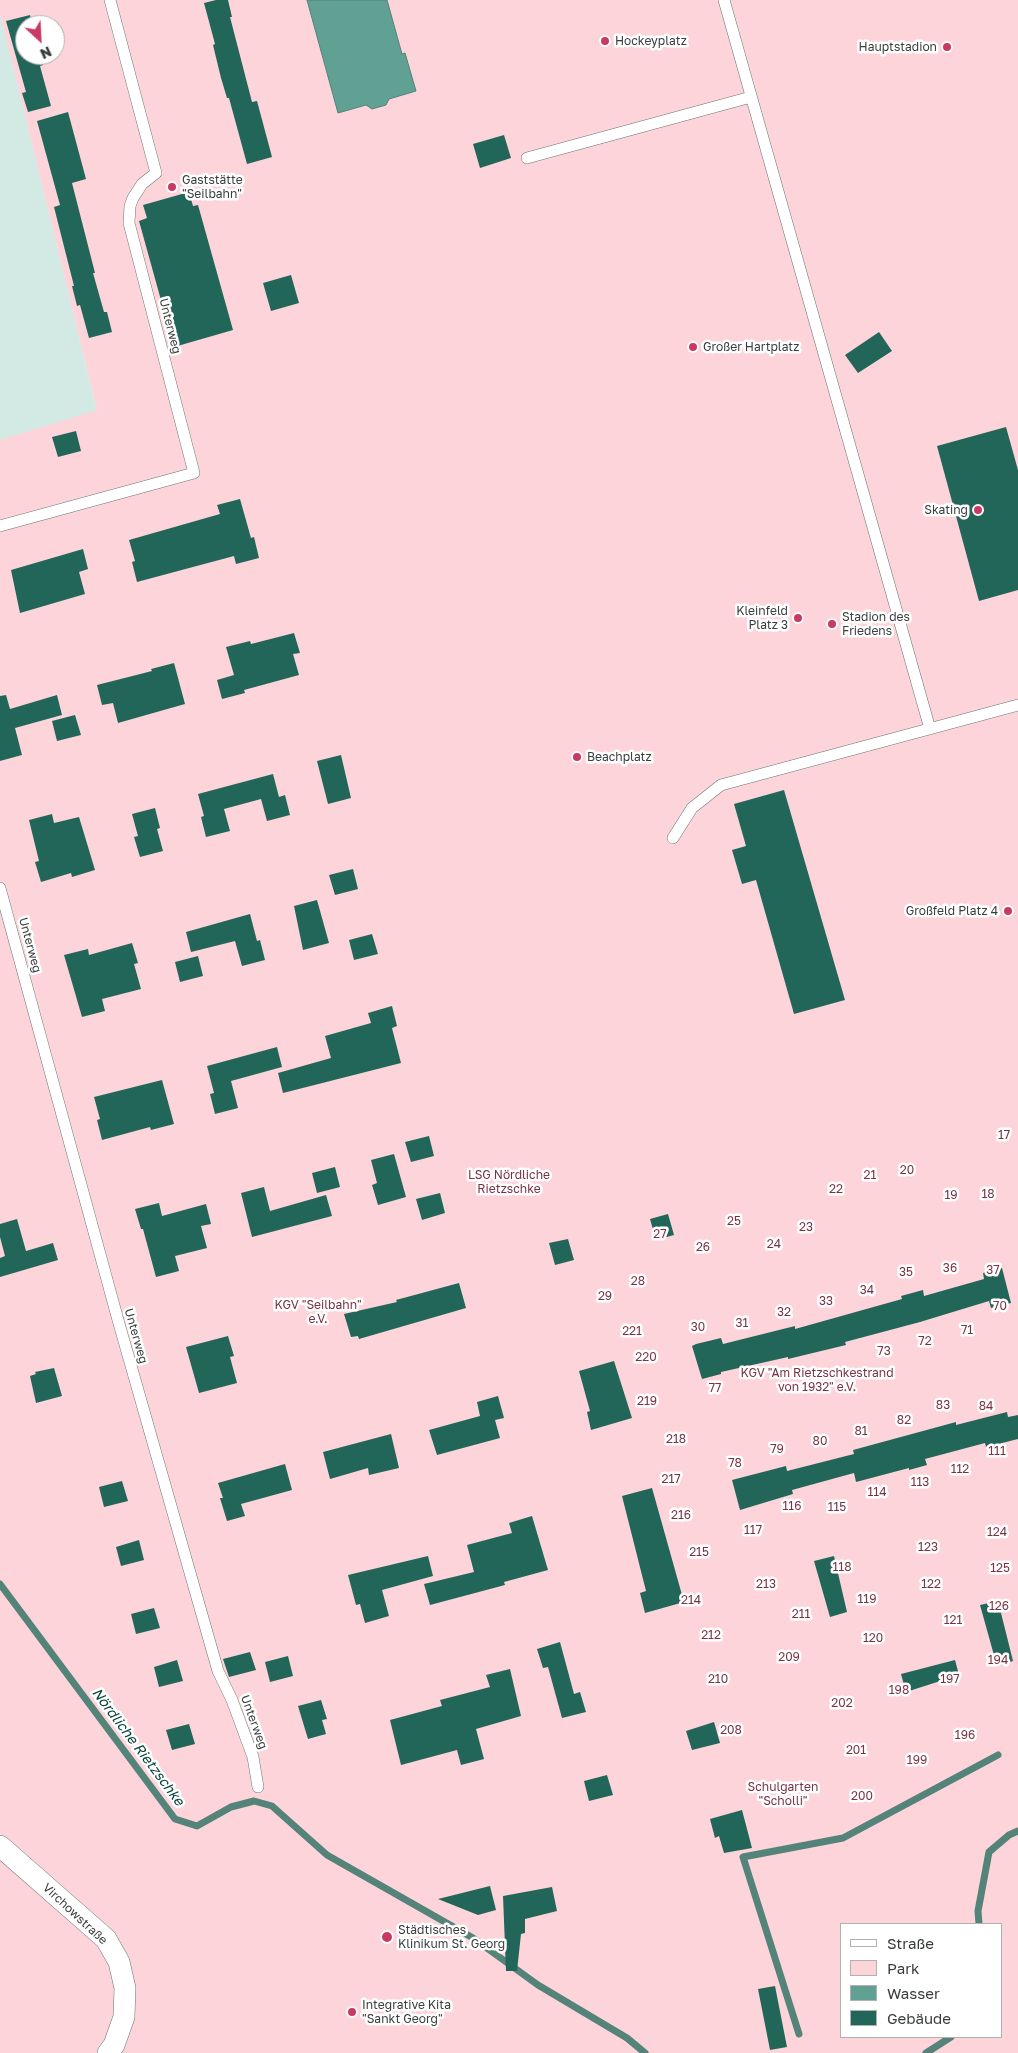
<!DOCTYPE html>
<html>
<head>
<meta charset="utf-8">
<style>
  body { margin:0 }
  #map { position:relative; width:1018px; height:2053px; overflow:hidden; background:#e4f2ef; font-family:"Golos Text",sans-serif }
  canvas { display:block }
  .legend { position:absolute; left:840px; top:1923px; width:162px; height:115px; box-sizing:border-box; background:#fff; border:1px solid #b0b2b1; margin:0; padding:6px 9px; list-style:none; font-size:15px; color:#393e3d }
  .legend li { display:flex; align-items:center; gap:10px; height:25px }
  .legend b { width:25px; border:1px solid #b0b2b1 }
  .north { position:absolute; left:15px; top:15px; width:50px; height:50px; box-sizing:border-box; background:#fff; border:1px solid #b0b2b1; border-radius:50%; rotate:155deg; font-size:14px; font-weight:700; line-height:20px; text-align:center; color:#393e3d }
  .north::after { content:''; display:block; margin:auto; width:18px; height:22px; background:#c83a63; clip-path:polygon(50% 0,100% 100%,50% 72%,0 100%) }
</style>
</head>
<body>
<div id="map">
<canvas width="1018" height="2053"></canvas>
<ul class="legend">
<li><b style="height:6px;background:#fff"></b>Straße</li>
<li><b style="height:14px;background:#fcd4da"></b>Park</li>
<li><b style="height:14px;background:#60a194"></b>Wasser</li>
<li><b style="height:14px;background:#22665a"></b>Gebäude</li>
</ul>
<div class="north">N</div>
</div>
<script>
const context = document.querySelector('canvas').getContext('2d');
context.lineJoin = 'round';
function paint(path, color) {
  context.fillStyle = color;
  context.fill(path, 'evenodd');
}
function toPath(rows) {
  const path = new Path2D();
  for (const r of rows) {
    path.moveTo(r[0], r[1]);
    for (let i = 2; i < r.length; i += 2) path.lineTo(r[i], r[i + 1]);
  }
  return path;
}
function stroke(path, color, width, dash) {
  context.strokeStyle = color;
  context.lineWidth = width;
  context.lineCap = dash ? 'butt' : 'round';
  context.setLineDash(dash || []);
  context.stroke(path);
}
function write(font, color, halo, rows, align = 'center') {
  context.font = font + ' "Golos Text",sans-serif';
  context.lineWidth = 5;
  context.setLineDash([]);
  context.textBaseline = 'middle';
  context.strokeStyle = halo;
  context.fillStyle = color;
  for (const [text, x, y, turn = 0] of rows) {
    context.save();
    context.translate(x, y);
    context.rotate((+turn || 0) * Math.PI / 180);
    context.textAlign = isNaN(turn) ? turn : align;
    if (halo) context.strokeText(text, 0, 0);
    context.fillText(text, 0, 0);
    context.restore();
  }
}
paint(toPath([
  [0,13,97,411,0,440]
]), '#d2e9e4');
paint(toPath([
  [0,0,1018,0,1018,2053,0,2053,0,440,97,410,0,13],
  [25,25,55,25,55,55,25,55],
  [842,1924,1002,1924,1002,2037,842,2037]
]), '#fcd4da');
const water = toPath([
  [307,0,387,0,402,54,405,53,416,91,389,99,386,105,372,109,366,105,338,113,307,0]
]);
paint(water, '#60a194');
stroke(water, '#54837a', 1);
stroke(toPath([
  [0,1584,175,1819,197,1826,231,1807,254,1801,272,1806,327,1855,473,1938,538,1985,627,2038,645,2053],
  [979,1924,978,1911,989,1852,1009,1835,1018,1831],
  [799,2034,743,1857,843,1838,998,1755],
  [926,2053,951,2037]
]), '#54837a', 7);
paint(toPath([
  [216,0,228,0,232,17,230,17,252,102,257,101,272,157,247,164,229,98,227,98,221,78,213,45,215,44,204,3],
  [30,15,32,25,25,25,25,55,40,55,43,65,40,66,51,106,28,112,22,93,26,92,6,21],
  [68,112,86,179,72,183,95,273,93,273,104,312,107,312,112,332,89,338,80,305,77,306,72,286,74,286,54,207,60,205,37,121],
  [504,135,511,158,480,168,473,144],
  [189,192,193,206,198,205,233,330,174,347,139,221,147,218,143,205],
  [291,275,299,303,271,311,263,283],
  [879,332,892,351,858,373,845,355],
  [1006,427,1018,470,1018,590,979,601,937,446],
  [76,431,81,451,58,457,52,437],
  [240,499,251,538,254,537,259,558,236,564,234,556,137,582,132,562,135,561,129,540,220,514,217,505],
  [83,549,88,569,79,572,85,594,20,613,11,570],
  [294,633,300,653,293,654,299,675,244,690,245,693,222,699,217,680,234,675,226,647,250,641,251,644],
  [174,663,185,704,118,723,113,703,102,705,97,685,152,671,151,669],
  [6,695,10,709,57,695,62,715,15,728,22,755,0,761,0,696],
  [75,715,81,735,57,741,52,721],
  [341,755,351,798,328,804,317,761],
  [273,774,279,797,285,795,290,815,267,821,261,799,224,809,230,831,206,837,201,817,204,816,198,794],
  [784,790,845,1000,794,1014,756,880,742,884,732,850,746,846,734,804],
  [155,808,160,828,157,829,163,851,140,857,134,837,138,836,132,814],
  [52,814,54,823,79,817,95,870,72,877,71,873,41,882,35,862,39,861,29,820],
  [353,869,358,889,335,895,329,875],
  [317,900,329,943,303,950,294,906],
  [250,914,257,941,260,940,265,960,242,966,235,941,191,952,186,932],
  [372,934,378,954,354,960,349,940],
  [132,943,138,963,134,964,141,989,102,999,105,1011,82,1017,64,955,88,949,89,955],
  [198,956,203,976,180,982,175,962],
  [392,1006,397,1026,392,1028,401,1063,283,1093,278,1073,331,1058,325,1036,371,1023,368,1013],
  [277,1047,282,1067,231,1081,238,1108,215,1114,210,1094,214,1093,207,1066],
  [162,1080,174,1124,151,1130,150,1127,102,1140,97,1120,100,1119,94,1097],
  [429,1136,434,1156,411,1162,405,1142],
  [394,1154,406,1197,378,1205,372,1185,377,1183,371,1160],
  [335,1167,340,1187,317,1193,312,1173],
  [264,1187,270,1211,326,1195,332,1216,252,1237,241,1193],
  [440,1193,445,1213,422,1220,416,1199],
  [159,1203,162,1216,206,1204,211,1224,201,1226,207,1248,175,1256,179,1271,156,1277,143,1229,141,1229,135,1209],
  [668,1214,674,1235,656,1240,650,1219],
  [17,1219,26,1251,53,1243,58,1260,0,1277,0,1258,5,1256,0,1237,0,1224],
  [568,1239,574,1260,555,1265,549,1243],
  [1002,1268,1011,1303,991,1308,989,1301,920,1322,845,1342,846,1345,788,1359,788,1357,721,1372,721,1374,702,1379,692,1346,696,1344,721,1338,723,1344,795,1326,795,1329,902,1299,901,1296,923,1290,924,1296,984,1279,983,1273],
  [459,1283,466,1308,359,1339,358,1336,351,1337,344,1314,397,1302,396,1300],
  [228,1336,234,1356,230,1357,237,1383,199,1393,186,1347],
  [614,1361,632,1418,591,1430,587,1412,590,1411,579,1371],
  [54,1368,62,1396,36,1403,30,1376,36,1374,35,1372],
  [498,1396,504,1418,495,1420,500,1438,437,1455,429,1430,480,1416,477,1402],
  [1007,1412,1008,1417,1018,1415,1018,1439,986,1447,985,1443,925,1459,927,1465,909,1470,909,1468,856,1482,854,1473,792,1490,793,1494,740,1510,732,1480,786,1466,787,1471,854,1454,853,1450,956,1422,956,1425],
  [391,1434,399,1468,369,1475,368,1468,330,1479,323,1452],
  [285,1464,292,1490,241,1504,245,1516,227,1521,220,1498,223,1498,218,1483],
  [122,1481,128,1501,104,1507,99,1487],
  [652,1488,684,1602,645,1613,640,1593,646,1591,622,1496],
  [532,1516,548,1570,504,1582,505,1585,430,1605,424,1584,474,1572,467,1545,512,1533,509,1523],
  [139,1540,144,1560,121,1566,116,1547],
  [428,1556,433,1576,382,1590,389,1616,365,1623,360,1604,356,1605,348,1575],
  [834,1556,847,1612,830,1617,814,1561],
  [998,1601,1013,1661,997,1666,980,1605],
  [154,1608,160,1628,136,1634,131,1614],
  [560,1642,574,1694,580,1692,586,1712,562,1718,548,1667,543,1668,537,1649],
  [250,1652,256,1670,229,1677,223,1659],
  [288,1656,293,1676,270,1682,265,1662],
  [177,1660,183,1681,159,1687,154,1667],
  [955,1660,959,1675,906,1692,901,1674],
  [510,1669,521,1716,476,1729,484,1759,461,1765,457,1750,401,1765,390,1720,442,1706,440,1700,490,1687,486,1675],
  [321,1700,327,1719,322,1720,326,1734,308,1739,298,1706],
  [714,1722,720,1743,692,1750,686,1731],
  [189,1724,195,1744,172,1750,166,1730],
  [607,1775,613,1795,589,1801,584,1781],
  [742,1810,752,1848,724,1853,719,1836,715,1838,710,1819],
  [490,1886,496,1910,478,1915,438,1899],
  [552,1887,557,1911,525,1919,525,1933,521,1934,517,1971,506,1971,503,1896],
  [775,1986,787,2047,770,2050,758,1989]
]), '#22665a');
const service = toPath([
  [724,0,930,729],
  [527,158,751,97],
  [0,526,194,473,129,223,130,206,133,198,142,184,156,173,110,0],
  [673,838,692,808,721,785,1018,705],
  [0,888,118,1320,218,1671,232,1700,253,1757,258,1787]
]);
const minor = toPath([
  [0,1846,106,1939,119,1962,125,1988,124,2017,114,2045,108,2053]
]);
stroke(service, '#6a7774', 12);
stroke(minor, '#6a7774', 22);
stroke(service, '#fff', 11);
stroke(minor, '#fff', 21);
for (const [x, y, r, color] of [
  [605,41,5,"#c83a63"],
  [947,47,5,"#c83a63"],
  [172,187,5,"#c83a63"],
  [693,347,5,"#c83a63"],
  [978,510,5,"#c83a63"],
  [798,618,5,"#c83a63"],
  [832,624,5,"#c83a63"],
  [577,757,5,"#c83a63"],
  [1008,911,5,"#c83a63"],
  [387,1937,6,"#c83a63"],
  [352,2012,5,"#c83a63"]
]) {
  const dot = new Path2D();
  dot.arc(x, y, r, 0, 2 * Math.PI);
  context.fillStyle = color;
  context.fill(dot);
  stroke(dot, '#fff', 2);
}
write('12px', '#393e3d', '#fff', [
  ["Hockeyplatz",615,41],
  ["Hauptstadion",937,47,"right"],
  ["Gaststätte",182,180],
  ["\"Seilbahn\"",182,194],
  ["Großer Hartplatz",703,347],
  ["Skating",968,510,"right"],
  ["Kleinfeld",788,611,"right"],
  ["Platz 3",788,625,"right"],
  ["Stadion des",842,617],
  ["Friedens",842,631],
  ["Beachplatz",587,757],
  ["Großfeld Platz 4",998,911,"right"],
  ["Städtisches",398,1930],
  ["Klinikum St. Georg",398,1944],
  ["Integrative Kita",362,2005],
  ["\"Sankt Georg\"",362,2019]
], 'left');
write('12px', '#393e3d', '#fff', [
  ["Unterweg",170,326,76],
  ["Unterweg",30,945,75],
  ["Unterweg",136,1336,74],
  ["Unterweg",254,1722,70],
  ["Virchowstraße",75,1914,43]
]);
write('12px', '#793243', '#fff', [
  ["17",1004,1135],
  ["20",907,1170],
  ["LSG Nördliche",509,1175],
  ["Rietzschke",509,1189],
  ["21",870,1175],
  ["22",836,1189],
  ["18",988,1194],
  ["19",951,1195],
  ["25",734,1221],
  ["23",806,1227],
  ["27",660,1234],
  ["24",774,1244],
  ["26",703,1247],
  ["36",950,1268],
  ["37",993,1270],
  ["35",906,1272],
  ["28",638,1281],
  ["34",867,1290],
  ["29",605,1296],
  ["33",826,1301],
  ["KGV \"Seilbahn\"",318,1305],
  ["e.V.",318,1319],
  ["70",1000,1306],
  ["32",784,1312],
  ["31",742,1323],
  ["30",698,1327],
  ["71",967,1330],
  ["221",632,1331],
  ["72",925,1341],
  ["73",884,1351],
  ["220",646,1357],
  ["KGV \"Am Rietzschkestrand",817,1373],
  ["von 1932\" e.V.",817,1387],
  ["77",715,1388],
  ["219",647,1401],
  ["83",943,1405],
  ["84",986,1406],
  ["82",904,1420],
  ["81",861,1431],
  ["218",676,1439],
  ["80",820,1441],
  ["79",777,1449],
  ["111",997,1451],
  ["78",735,1463],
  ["112",960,1469],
  ["217",671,1479],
  ["113",920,1482],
  ["114",877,1492],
  ["116",792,1506],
  ["115",837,1507],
  ["216",681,1515],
  ["117",753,1530],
  ["124",997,1532],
  ["123",928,1547],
  ["215",699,1552],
  ["118",842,1567],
  ["125",1000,1568],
  ["213",766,1584],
  ["122",931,1584],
  ["119",867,1599],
  ["214",691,1600],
  ["126",999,1606],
  ["211",801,1614],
  ["121",953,1620],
  ["212",711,1635],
  ["120",873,1638],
  ["209",789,1657],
  ["194",998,1660],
  ["210",718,1679],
  ["197",950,1679],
  ["198",899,1690],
  ["202",842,1703],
  ["208",731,1730],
  ["196",965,1735],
  ["201",856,1750],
  ["199",917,1760],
  ["Schulgarten",783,1787],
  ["\"Scholli\"",783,1801],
  ["200",862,1796]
]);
write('italic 14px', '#08453c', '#fff', [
  ["Nördliche Rietzschke",138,1747,53]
]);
</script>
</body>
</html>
